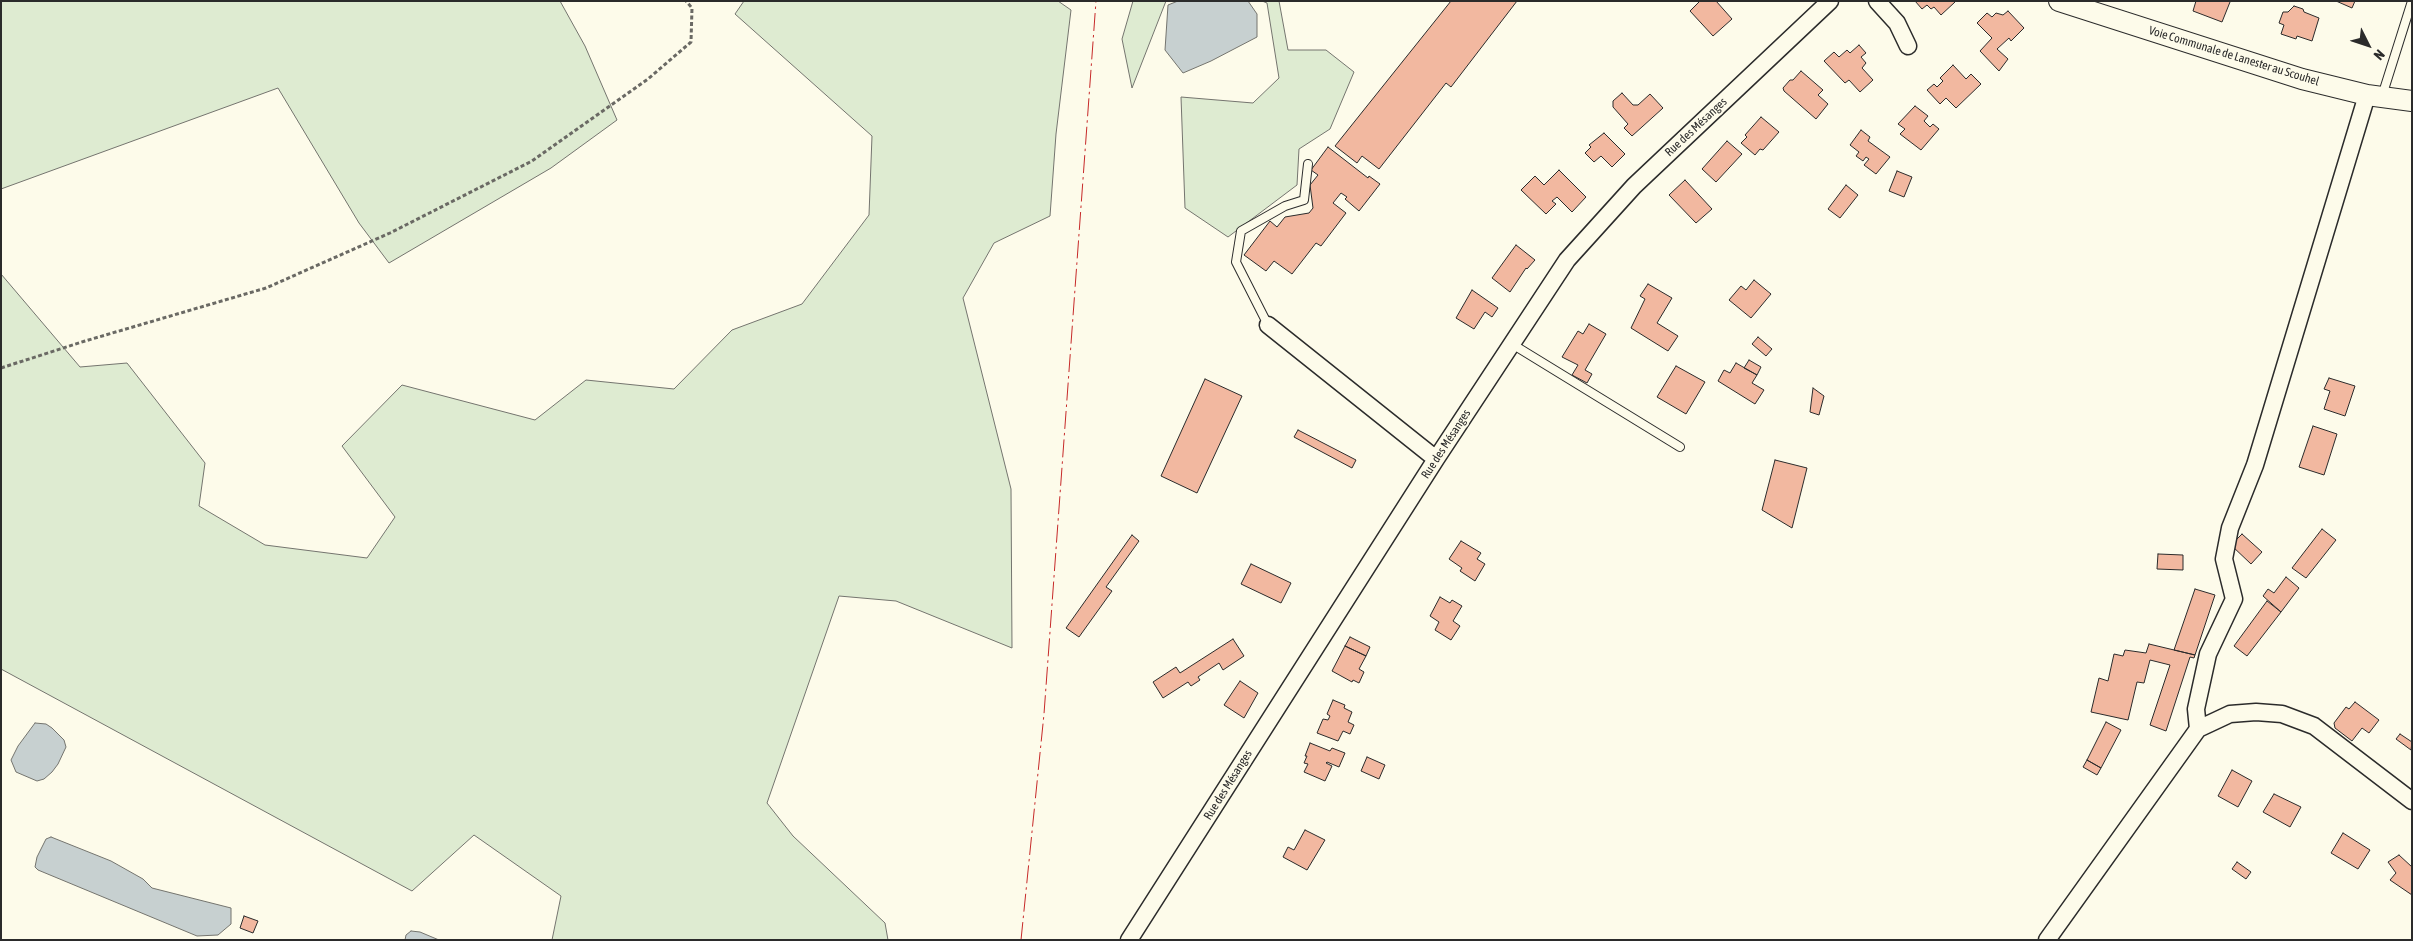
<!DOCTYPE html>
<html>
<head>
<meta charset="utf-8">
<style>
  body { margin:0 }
  #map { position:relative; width:2413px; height:941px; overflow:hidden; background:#fdfbea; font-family:"Asap Condensed",sans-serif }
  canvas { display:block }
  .frame { position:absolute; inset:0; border:2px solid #2b2b2b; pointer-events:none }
  .north { position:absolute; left:2343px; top:20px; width:50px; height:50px; -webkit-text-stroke:4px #fdfbea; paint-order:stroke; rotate:131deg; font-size:14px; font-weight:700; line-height:20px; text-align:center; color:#2b2b2b }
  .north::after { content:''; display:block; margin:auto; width:18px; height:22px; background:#2b2b2b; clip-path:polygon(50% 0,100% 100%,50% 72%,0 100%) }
</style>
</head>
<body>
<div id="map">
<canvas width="2413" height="941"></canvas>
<div class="frame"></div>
<div class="north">N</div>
</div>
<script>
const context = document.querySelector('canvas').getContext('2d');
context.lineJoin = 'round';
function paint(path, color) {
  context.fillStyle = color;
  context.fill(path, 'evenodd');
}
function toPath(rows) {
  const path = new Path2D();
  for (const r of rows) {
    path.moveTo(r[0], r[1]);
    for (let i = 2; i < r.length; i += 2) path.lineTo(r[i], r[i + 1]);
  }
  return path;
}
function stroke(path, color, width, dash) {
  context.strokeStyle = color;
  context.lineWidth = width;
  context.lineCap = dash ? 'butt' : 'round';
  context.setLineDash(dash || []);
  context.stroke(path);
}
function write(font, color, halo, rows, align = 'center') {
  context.font = font + ' "Asap Condensed",sans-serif';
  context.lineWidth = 4;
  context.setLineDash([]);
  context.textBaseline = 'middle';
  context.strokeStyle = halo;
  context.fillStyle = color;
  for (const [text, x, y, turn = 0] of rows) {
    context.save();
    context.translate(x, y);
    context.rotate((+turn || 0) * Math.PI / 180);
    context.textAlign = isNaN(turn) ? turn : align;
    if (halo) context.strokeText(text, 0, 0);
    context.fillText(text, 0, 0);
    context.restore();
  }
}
const green = toPath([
  [1,1,560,1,585,46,617,120,551,168,389,263,359,223,278,88,1,189,1,1],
  [744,1,1058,1,1071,10,1056,134,1050,216,994,243,963,298,1011,489,1012,648,896,601,839,596,767,803,793,836,885,923,888,940,552,940,561,896,474,835,412,891,1,669,1,274,80,367,127,363,205,463,199,506,265,545,367,558,395,517,342,446,402,385,535,420,586,380,674,389,732,330,802,304,869,215,872,136,735,14,744,1],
  [1133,1,1166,1,1132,88,1122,39,1133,1],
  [1262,1,1279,1,1288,50,1326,50,1354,72,1330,129,1299,149,1297,185,1228,237,1185,208,1181,97,1253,103,1279,78,1267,3,1262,1]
]);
paint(green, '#deebd1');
stroke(green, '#74746e', 1);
const water = toPath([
  [1178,1,1248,1,1257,14,1257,37,1211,61,1183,73,1165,50,1168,5,1178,1],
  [35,723,46,724,52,728,64,740,66,747,58,764,52,772,44,779,37,781,16,772,11,760,18,746,35,723],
  [51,837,111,861,143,879,152,888,231,908,231,924,218,935,197,936,38,870,35,867,37,857,46,839,51,837],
  [411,931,420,932,439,940,405,940,406,935,411,931]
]);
paint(water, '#c7d0d0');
stroke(water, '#74746e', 1);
const building = toPath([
  [1451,1,1517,1,1451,87,1446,83,1379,169,1362,156,1357,163,1335,146,1451,1],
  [1700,1,1716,1,1732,19,1713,36,1690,11,1700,1],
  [1915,1,1955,1,1955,2,1941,15,1934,7,1931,9,1927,5,1922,9,1915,1],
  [2196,1,2230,1,2230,2,2222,22,2193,11,2196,1],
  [2336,1,2355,1,2352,8,2336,1],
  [2294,6,2303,9,2304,12,2319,18,2312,41,2297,36,2296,39,2281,34,2284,25,2279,23,2283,12,2288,12,2294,6],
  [2008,11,2024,28,2011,41,2009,38,1997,49,2008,59,1999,71,1980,51,1992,38,1977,23,1987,13,1992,17,1996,13,2003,15,2008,11],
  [1859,45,1866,53,1861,57,1866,63,1862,68,1873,80,1860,92,1849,80,1845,83,1824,61,1834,52,1839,57,1847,50,1850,53,1859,45],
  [1953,65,1966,79,1971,74,1981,84,1956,108,1946,98,1940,104,1927,90,1934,84,1937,87,1943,81,1940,78,1953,65],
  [1801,71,1823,90,1818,95,1828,104,1816,119,1784,91,1783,88,1790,80,1793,80,1801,71],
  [1622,93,1633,105,1638,105,1650,94,1663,108,1632,136,1624,128,1628,124,1613,107,1613,101,1622,93],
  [1915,106,1928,116,1924,121,1930,127,1933,124,1939,129,1921,150,1900,134,1905,129,1898,124,1915,106],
  [1761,117,1779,132,1763,150,1760,149,1755,155,1741,143,1747,137,1745,135,1761,117],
  [1861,130,1870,137,1868,141,1890,157,1876,174,1864,165,1869,159,1866,157,1863,161,1856,156,1859,152,1850,145,1861,130],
  [1604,133,1625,154,1612,167,1601,156,1594,162,1585,153,1591,147,1589,145,1604,133],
  [1727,141,1742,154,1716,182,1702,169,1727,141],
  [1328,147,1368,178,1369,176,1380,184,1359,211,1345,199,1347,197,1341,193,1333,203,1346,213,1321,246,1316,243,1292,274,1274,261,1266,271,1244,255,1270,221,1277,227,1285,217,1309,213,1313,208,1310,185,1318,175,1311,170,1328,147],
  [1559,170,1586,197,1572,212,1557,197,1552,201,1556,204,1546,214,1521,190,1535,176,1544,185,1559,170],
  [1897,171,1912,177,1904,197,1889,191,1897,171],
  [1685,180,1712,209,1696,223,1669,195,1685,180],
  [1846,185,1858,195,1840,218,1828,209,1846,185],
  [1516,245,1535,260,1527,269,1526,268,1510,292,1492,278,1516,245],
  [1754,280,1771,294,1751,318,1729,300,1741,286,1746,290,1754,280],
  [1648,284,1672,298,1657,323,1678,336,1668,351,1631,328,1645,299,1640,296,1648,284],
  [1472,290,1498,308,1492,317,1485,312,1474,329,1456,318,1472,290],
  [1589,324,1606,334,1585,370,1592,374,1587,383,1572,375,1578,365,1562,357,1578,331,1583,334,1589,324],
  [1758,337,1772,349,1766,356,1752,344,1758,337],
  [1749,360,1761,367,1757,375,1744,368,1749,360],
  [1736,363,1757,375,1752,383,1764,390,1755,404,1718,381,1724,370,1730,373,1736,363],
  [1676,366,1705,382,1686,414,1657,397,1676,366],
  [2329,378,2355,386,2345,416,2324,409,2330,391,2324,389,2329,378],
  [1205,379,1242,396,1197,493,1161,476,1205,379],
  [1813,388,1824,396,1819,415,1810,412,1813,388],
  [2313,426,2337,434,2324,475,2299,467,2313,426],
  [1298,430,1356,460,1352,468,1294,437,1298,430],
  [1775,460,1807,468,1792,528,1762,510,1775,460],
  [2322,529,2336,540,2306,578,2292,568,2322,529],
  [2242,534,2262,552,2251,564,2231,545,2242,534],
  [1132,535,1139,541,1106,587,1112,591,1079,637,1066,628,1132,535],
  [1461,541,1481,553,1477,559,1485,564,1475,581,1460,571,1462,568,1449,559,1461,541],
  [2158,554,2183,555,2183,570,2157,569,2158,554],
  [1251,564,1291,583,1281,603,1241,584,1251,564],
  [2286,577,2299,588,2281,612,2263,596,2268,589,2274,593,2286,577],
  [2195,589,2215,595,2195,655,2174,650,2195,589],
  [1440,597,1450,603,1452,600,1462,606,1453,621,1460,626,1451,640,1435,630,1439,622,1430,616,1440,597],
  [2267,601,2281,612,2247,656,2234,646,2267,601],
  [1350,637,1370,647,1366,656,1345,646,1350,637],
  [1233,639,1244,656,1223,670,1219,663,1198,677,1200,680,1191,686,1188,682,1163,698,1153,682,1176,667,1180,673,1233,639],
  [2149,644,2195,655,2194,658,2190,657,2166,731,2150,725,2170,665,2150,660,2144,683,2137,682,2128,720,2091,712,2099,678,2108,681,2114,654,2123,656,2125,650,2146,653,2149,644],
  [1345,646,1366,656,1359,669,1364,672,1359,683,1353,680,1352,682,1332,671,1345,646],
  [1240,681,1258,693,1244,718,1224,705,1240,681],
  [1333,700,1345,705,1344,708,1352,712,1348,722,1354,725,1350,734,1343,731,1338,741,1317,733,1323,719,1328,720,1330,716,1327,714,1333,700],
  [2355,702,2379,720,2369,733,2362,728,2352,741,2335,728,2334,723,2346,707,2349,709,2355,702],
  [2106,722,2121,730,2101,768,2087,760,2106,722],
  [2400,734,2412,742,2411,750,2396,739,2400,734],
  [1310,743,1330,751,1332,748,1345,753,1339,767,1327,762,1326,763,1332,766,1325,781,1304,772,1308,764,1304,763,1307,756,1305,756,1310,743],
  [1367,757,1385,765,1379,779,1361,771,1367,757],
  [2087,760,2101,768,2097,775,2083,767,2087,760],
  [2232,770,2252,781,2238,807,2218,796,2232,770],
  [2274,794,2301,807,2290,827,2263,812,2274,794],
  [1305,830,1325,840,1307,870,1283,857,1288,847,1294,850,1305,830],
  [2343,833,2370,850,2358,869,2331,853,2343,833],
  [2399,855,2412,867,2412,895,2390,880,2396,873,2388,862,2399,855],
  [2237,862,2251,872,2246,879,2232,869,2237,862],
  [244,916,258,921,253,933,240,928,244,916]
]);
paint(building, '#f2b8a0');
stroke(building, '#2b2b2b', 1);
const service = toPath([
  [2382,96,2412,1],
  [1268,325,1236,262,1241,231,1285,206,1304,200,1308,164],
  [1512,344,1680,447]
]);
const minor = toPath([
  [1877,1,1897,23,1908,46],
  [1268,325,1436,459],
  [2198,729,2230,714,2256,712,2282,714,2314,726,2412,801],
  [1129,940,1436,459,1567,260,1634,186,1830,1],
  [2047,940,2198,729,2196,709,2208,654,2234,599,2224,559,2230,528,2255,465,2367,95]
]);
const tertiary = toPath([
  [2059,1,2302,79,2367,95,2412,101]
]);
stroke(service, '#2b2b2b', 10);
stroke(minor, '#2b2b2b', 19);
stroke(tertiary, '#2b2b2b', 22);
stroke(toPath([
  [1,368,85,341,266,288,390,233,532,161,648,79,691,42,692,8,686,1]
]), '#6a6964', 3, [4, 2.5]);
stroke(service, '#fdfbea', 8);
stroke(minor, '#fdfbea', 16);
stroke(tertiary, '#fdfbea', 20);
stroke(toPath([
  [1021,940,1044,714,1096,1]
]), '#c62828', 1, [18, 4, 2.5, 4]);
write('12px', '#2b2b2b', '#fdfbea', [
  ["Voie Communale de Lanester au Scouhel",2234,56,17],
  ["Rue des Mésanges",1696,127,-43],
  ["Rue des Mésanges",1446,444,-57],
  ["Rue des Mésanges",1228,785,-58]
]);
</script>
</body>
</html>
